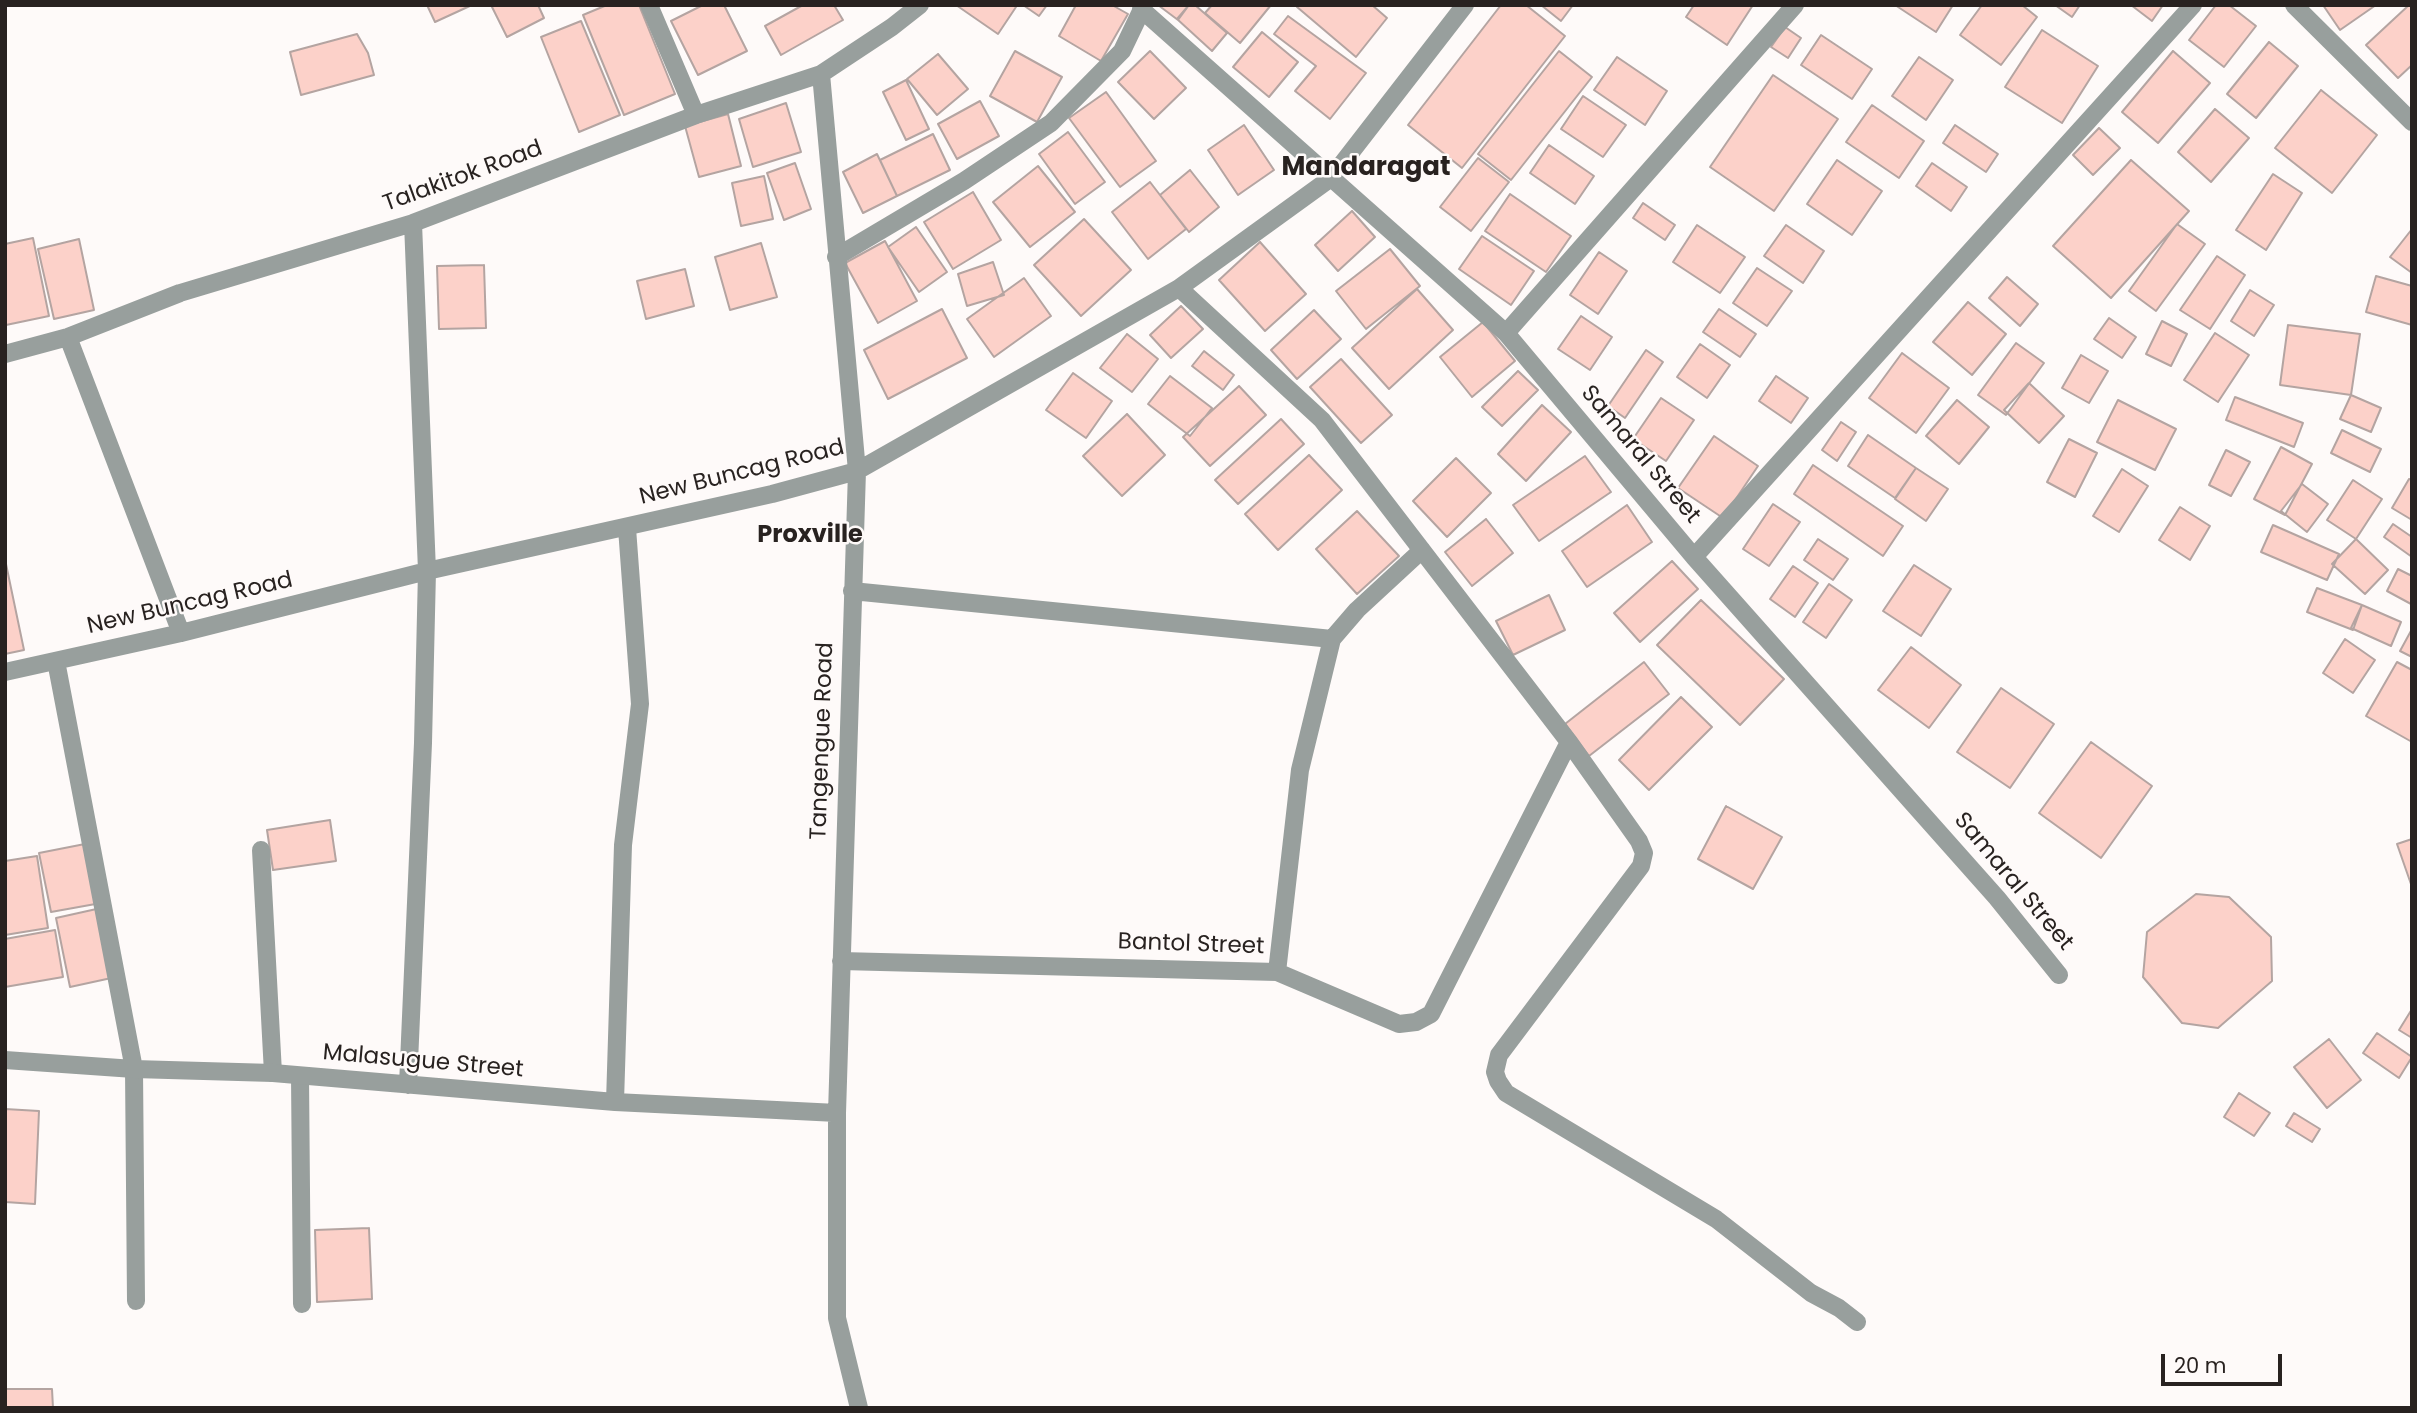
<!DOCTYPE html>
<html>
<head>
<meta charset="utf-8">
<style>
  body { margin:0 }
  #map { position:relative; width:2417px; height:1413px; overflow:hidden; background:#fefaf9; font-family:Poppins,sans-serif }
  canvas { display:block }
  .frame { position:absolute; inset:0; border:7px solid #282220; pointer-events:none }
  .scale { position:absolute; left:2161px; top:1354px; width:121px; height:32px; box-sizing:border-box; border:4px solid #282220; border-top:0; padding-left:9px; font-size:21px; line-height:24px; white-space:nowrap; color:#282220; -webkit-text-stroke:5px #fefaf9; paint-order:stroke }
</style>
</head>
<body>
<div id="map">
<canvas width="2417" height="1413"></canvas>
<div class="frame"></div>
<div class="scale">20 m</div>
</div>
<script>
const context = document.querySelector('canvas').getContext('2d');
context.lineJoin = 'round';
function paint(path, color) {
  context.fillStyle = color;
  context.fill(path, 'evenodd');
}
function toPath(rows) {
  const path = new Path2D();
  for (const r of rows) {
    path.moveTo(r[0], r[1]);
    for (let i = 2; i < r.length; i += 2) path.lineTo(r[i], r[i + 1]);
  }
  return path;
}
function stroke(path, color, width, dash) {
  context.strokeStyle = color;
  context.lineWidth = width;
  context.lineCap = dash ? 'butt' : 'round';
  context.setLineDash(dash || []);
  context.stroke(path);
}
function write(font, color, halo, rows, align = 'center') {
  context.font = font + ' Poppins,sans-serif';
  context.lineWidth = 5;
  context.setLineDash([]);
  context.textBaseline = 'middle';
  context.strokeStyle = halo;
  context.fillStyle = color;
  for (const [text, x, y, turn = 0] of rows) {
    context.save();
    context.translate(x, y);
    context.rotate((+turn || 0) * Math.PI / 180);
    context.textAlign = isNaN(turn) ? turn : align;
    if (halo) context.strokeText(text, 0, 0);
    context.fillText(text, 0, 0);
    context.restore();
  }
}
const building = toPath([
  [427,5,472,5,435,22,427,5],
  [491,5,538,5,544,18,507,37,491,5],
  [607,5,639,5,675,94,624,115,583,15,607,5],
  [703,5,724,5,747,51,698,75,671,21,703,5],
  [803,5,834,5,843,20,781,55,765,26,803,5],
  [956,5,1014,5,1016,7,998,34,956,5],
  [1023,5,1047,5,1039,16,1023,5],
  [1076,5,1112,5,1128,14,1101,61,1059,36,1076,5],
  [1158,5,1189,5,1178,20,1158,5],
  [1189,5,1195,5,1227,33,1212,51,1177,19,1189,5],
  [1212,5,1271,5,1240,43,1205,13,1212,5],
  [1298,5,1372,5,1387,18,1356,57,1297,7,1298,5],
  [1501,5,1526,5,1565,36,1462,168,1408,125,1501,5],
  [1541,5,1573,5,1561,21,1541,5],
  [1694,5,1753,5,1727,45,1686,17,1694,5],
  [1895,5,1953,5,1936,32,1895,5],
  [1982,5,2022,5,2037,17,2001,65,1960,35,1982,5],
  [2055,5,2080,5,2072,17,2055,5],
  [2131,5,2163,5,2152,21,2131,5],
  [2216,5,2229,5,2256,26,2224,67,2189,40,2216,5],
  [2323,5,2376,5,2340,30,2323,5],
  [2409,5,2412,5,2412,65,2398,78,2366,45,2409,5],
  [1288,16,1366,73,1330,119,1295,91,1316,66,1274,34,1288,16],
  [581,21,620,115,579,132,541,37,581,21],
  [1785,27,1801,38,1788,58,1771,47,1785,27],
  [2042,30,2098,66,2062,123,2005,87,2042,30],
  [1262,32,1298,62,1269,97,1233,67,1262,32],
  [357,34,368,53,374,75,301,95,290,52,357,34],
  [1821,35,1872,69,1852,99,1801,65,1821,35],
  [2269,42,2298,66,2256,118,2227,94,2269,42],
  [1015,51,1062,77,1037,122,990,96,1015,51],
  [1150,51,1186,88,1154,119,1118,82,1150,51],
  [1559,51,1592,77,1511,180,1478,154,1559,51],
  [2173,51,2210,83,2158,143,2122,112,2173,51],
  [938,54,968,89,937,115,907,79,938,54],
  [1617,57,1667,91,1645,125,1594,90,1617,57],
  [1919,57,1953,80,1926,120,1892,96,1919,57],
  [1773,75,1838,119,1774,211,1710,167,1773,75],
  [906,80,929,129,906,140,883,92,906,80],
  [2321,90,2377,135,2332,193,2275,148,2321,90],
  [1106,92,1156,161,1120,187,1069,118,1106,92],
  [1583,96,1626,125,1603,157,1561,129,1583,96],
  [980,101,999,136,957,159,938,124,980,101],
  [786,103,801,152,753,167,739,119,786,103],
  [1872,105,1924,141,1899,178,1846,142,1872,105],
  [2215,109,2249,138,2211,182,2178,152,2215,109],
  [728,114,741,166,699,177,685,126,728,114],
  [1244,125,1274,170,1238,195,1208,150,1244,125],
  [1955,125,1998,154,1986,172,1943,143,1955,125],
  [2099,128,2120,148,2093,175,2073,155,2099,128],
  [1068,132,1105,182,1075,204,1039,154,1068,132],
  [933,134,950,170,897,196,880,160,933,134],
  [1549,145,1594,176,1575,204,1530,173,1549,145],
  [877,154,897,196,863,213,843,172,877,154],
  [1478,158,1509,182,1471,231,1440,207,1478,158],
  [1837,160,1882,191,1852,235,1807,204,1837,160],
  [2131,160,2189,211,2111,298,2053,246,2131,160],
  [795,163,811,209,784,220,767,173,795,163],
  [1932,163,1967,187,1951,211,1916,186,1932,163],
  [1038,166,1075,212,1030,247,993,202,1038,166],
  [1190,170,1219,207,1189,232,1160,195,1190,170],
  [2273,174,2302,193,2266,250,2236,230,2273,174],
  [764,176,773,219,741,226,732,183,764,176],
  [1150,182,1186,229,1148,259,1112,212,1150,182],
  [973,192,1001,240,953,269,924,222,973,192],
  [1510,194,1571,236,1546,272,1485,231,1510,194],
  [1643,203,1675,225,1665,240,1633,218,1643,203],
  [1352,211,1375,237,1338,271,1315,245,1352,211],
  [1084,219,1131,270,1081,316,1034,265,1084,219],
  [2177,224,2205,244,2156,311,2129,291,2177,224],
  [1697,225,1745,257,1720,293,1673,262,1697,225],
  [1786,225,1824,251,1803,283,1764,256,1786,225],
  [916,227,947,272,919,292,888,247,916,227],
  [2412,229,2412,273,2390,257,2412,229],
  [1482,236,1534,271,1511,305,1459,269,1482,236],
  [33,238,49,316,6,325,5,244,33,238],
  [79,239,94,310,54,319,38,249,79,239],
  [885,241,917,301,878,323,845,263,885,241],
  [1260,242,1306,294,1265,331,1219,280,1260,242],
  [761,243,777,297,730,310,715,257,761,243],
  [1390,249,1420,286,1366,329,1336,291,1390,249],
  [1599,252,1627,271,1598,314,1570,295,1599,252],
  [2217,256,2245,275,2210,329,2180,310,2217,256],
  [993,262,1004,295,967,306,958,274,993,262],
  [484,265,486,328,439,329,437,266,484,265],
  [1757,268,1792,291,1767,326,1733,303,1757,268],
  [685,269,694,306,646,319,637,281,685,269],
  [2376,276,2412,286,2412,325,2366,312,2376,276],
  [2007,277,2038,304,2020,326,1989,298,2007,277],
  [1024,278,1051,316,994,357,967,319,1024,278],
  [1417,289,1453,330,1389,389,1352,348,1417,289],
  [2250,290,2274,305,2254,336,2231,321,2250,290],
  [1968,302,2006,334,1972,375,1933,342,1968,302],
  [1181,306,1203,329,1171,358,1150,335,1181,306],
  [942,309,967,358,888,399,864,350,942,309],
  [1719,309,1756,334,1740,357,1703,332,1719,309],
  [1314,310,1341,339,1297,379,1271,350,1314,310],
  [1581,316,1612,337,1590,370,1558,349,1581,316],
  [2109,318,2136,337,2122,358,2094,339,2109,318],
  [2162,321,2187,334,2171,366,2146,354,2162,321],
  [1483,322,1515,361,1472,397,1440,357,1483,322],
  [2288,325,2360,334,2351,395,2280,385,2288,325],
  [2215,333,2249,355,2218,402,2184,380,2215,333],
  [1127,334,1158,359,1132,392,1100,368,1127,334],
  [2016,343,2044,363,2006,415,1978,395,2016,343],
  [1700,344,1730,365,1707,398,1677,377,1700,344],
  [1646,350,1663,362,1625,418,1608,406,1646,350],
  [1204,351,1234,375,1223,390,1192,366,1204,351],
  [1902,353,1949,388,1916,433,1869,398,1902,353],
  [2081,355,2108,371,2089,403,2062,388,2081,355],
  [1341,359,1392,415,1361,443,1310,387,1341,359],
  [1518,371,1538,390,1502,426,1482,407,1518,371],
  [1073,373,1112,401,1086,438,1046,410,1073,373],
  [1170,376,1212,408,1190,436,1148,404,1170,376],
  [1776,376,1808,398,1791,423,1759,401,1776,376],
  [2029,383,2064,416,2039,443,2004,410,2029,383],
  [1239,386,1266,415,1210,466,1183,437,1239,386],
  [2351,395,2381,408,2371,432,2340,419,2351,395],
  [2235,397,2303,423,2294,447,2226,420,2235,397],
  [1661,398,1694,420,1666,461,1633,439,1661,398],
  [1957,400,1989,427,1959,464,1926,436,1957,400],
  [2118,400,2176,429,2155,470,2097,442,2118,400],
  [1542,405,1571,432,1526,481,1498,454,1542,405],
  [1127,414,1165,455,1122,496,1083,456,1127,414],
  [1281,419,1304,444,1238,504,1215,480,1281,419],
  [1841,422,1856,432,1837,461,1822,450,1841,422],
  [2342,430,2381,449,2370,472,2331,453,2342,430],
  [1868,435,1916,468,1895,498,1848,466,1868,435],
  [1714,436,1758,466,1723,518,1678,488,1714,436],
  [2069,439,2097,453,2075,497,2047,482,2069,439],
  [2281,447,2312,464,2285,515,2254,499,2281,447],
  [2226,450,2250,462,2231,496,2209,485,2226,450],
  [1309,455,1342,490,1278,550,1245,514,1309,455],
  [1585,456,1611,492,1539,541,1513,505,1585,456],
  [1456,458,1491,493,1447,537,1413,501,1456,458],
  [1813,465,1903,526,1883,556,1794,494,1813,465],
  [1916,468,1948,489,1926,521,1895,499,1916,468],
  [2122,469,2148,486,2119,532,2093,516,2122,469],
  [2409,479,2412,480,2412,520,2392,508,2409,479],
  [2353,480,2382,499,2356,539,2327,520,2353,480],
  [2302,484,2328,504,2307,532,2281,511,2302,484],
  [1773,504,1800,522,1769,566,1743,549,1773,504],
  [1627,505,1652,542,1587,587,1562,551,1627,505],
  [2180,507,2210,526,2190,560,2159,540,2180,507],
  [1357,511,1399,556,1357,594,1316,549,1357,511],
  [1486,519,1513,553,1472,586,1445,552,1486,519],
  [2393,524,2412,537,2412,557,2384,537,2393,524],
  [2273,525,2339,554,2327,580,2261,552,2273,525],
  [1818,539,1848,559,1833,580,1804,560,1818,539],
  [2356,539,2388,570,2365,594,2332,564,2356,539],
  [1672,561,1698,589,1640,642,1614,613,1672,561],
  [6,564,24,650,5,654,5,564,6,564],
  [1914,565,1951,589,1921,636,1883,611,1914,565],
  [1793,566,1818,583,1795,617,1770,599,1793,566],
  [2398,569,2412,576,2411,604,2387,591,2398,569],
  [1829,584,1852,600,1826,638,1803,622,1829,584],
  [2317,588,2362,605,2353,630,2307,612,2317,588],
  [1549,595,1565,630,1513,655,1496,621,1549,595],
  [1701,600,1784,679,1740,725,1657,645,1701,600],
  [2362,605,2401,622,2391,646,2351,628,2362,605],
  [2412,629,2412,657,2400,651,2412,629],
  [2345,639,2375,660,2353,693,2323,673,2345,639],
  [1911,647,1961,685,1929,728,1878,690,1911,647],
  [1644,662,1669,694,1589,756,1565,724,1644,662],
  [2397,662,2412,670,2412,742,2366,716,2397,662],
  [2001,688,2054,724,2010,788,1957,752,2001,688],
  [1681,697,1712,727,1649,790,1619,760,1681,697],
  [2091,742,2152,786,2101,858,2039,813,2091,742],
  [1726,806,1782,837,1753,889,1698,859,1726,806],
  [330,820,336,861,273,870,267,830,330,820],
  [2412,839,2412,887,2397,844,2412,839],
  [90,843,101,903,51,912,39,853,90,843],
  [37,856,48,928,5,935,5,861,37,856],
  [2196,894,2229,897,2271,937,2272,981,2218,1028,2182,1023,2143,977,2147,932,2196,894],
  [101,908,116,977,70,987,56,918,101,908],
  [55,930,63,977,5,987,5,939,55,930],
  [2412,1009,2412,1038,2399,1030,2412,1009],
  [2377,1033,2412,1057,2399,1078,2363,1053,2377,1033],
  [2329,1039,2361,1080,2327,1108,2294,1067,2329,1039],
  [2239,1093,2270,1113,2254,1136,2224,1117,2239,1093],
  [5,1109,39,1111,35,1204,5,1202,5,1109],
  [2294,1113,2320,1129,2312,1142,2286,1126,2294,1113],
  [369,1228,372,1299,317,1302,315,1230,369,1228],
  [5,1389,52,1389,53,1408,5,1408,5,1389]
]);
paint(building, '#fcd1c9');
stroke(building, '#b4a4a1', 2);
stroke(toPath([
  [261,850,273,1073],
  [134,1069,136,1301],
  [300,1076,302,1304]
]), '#989f9d', 18);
stroke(toPath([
  [649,5,696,115],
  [2294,5,2412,122],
  [1141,9,1506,333,1694,557,1997,898,2059,975],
  [821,74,857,471,837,1113,837,1318,859,1408],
  [836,257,964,181,1051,123,1122,51,1144,5],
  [1179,288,1322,420,1569,742,1639,841,1644,853,1641,866,1499,1055,1495,1072,1498,1081,1506,1093,1716,1219,1811,1293,1839,1308,1857,1322],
  [1506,333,1795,5],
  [68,337,181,633],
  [5,354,68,337,180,293,413,223,696,115,821,74,892,27,920,5],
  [1694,557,2193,5],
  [852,591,1332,639],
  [56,661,134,1069],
  [5,672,181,633,427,571,772,494,857,471,1179,288,1331,178,1465,5],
  [841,961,1277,972,1399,1024,1416,1022,1431,1014,1569,742],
  [1277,972,1300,770,1332,639,1357,610,1422,550],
  [5,1060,134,1069,273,1073,615,1102,837,1113],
  [408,1085,423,743,427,571,413,223],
  [615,1102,623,845,640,704,627,528]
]), '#989f9d', 18);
write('23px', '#282220', '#fefaf9', [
  ["Talakitok Road",463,177,-20],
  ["Samaral Street",1640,455,50],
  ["New Buncag Road",742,473,-14],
  ["New Buncag Road",190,604,-13],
  ["Tangengue Road",823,741,-88],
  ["Samaral Street",2013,882,50],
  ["Bantol Street",1191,945,2],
  ["Malasugue Street",423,1062,5]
]);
write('bold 24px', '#282220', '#fefaf9', [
  ["Proxville",810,536]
]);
write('bold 26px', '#282220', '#fefaf9', [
  ["Mandaragat",1366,168]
]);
</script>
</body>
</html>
